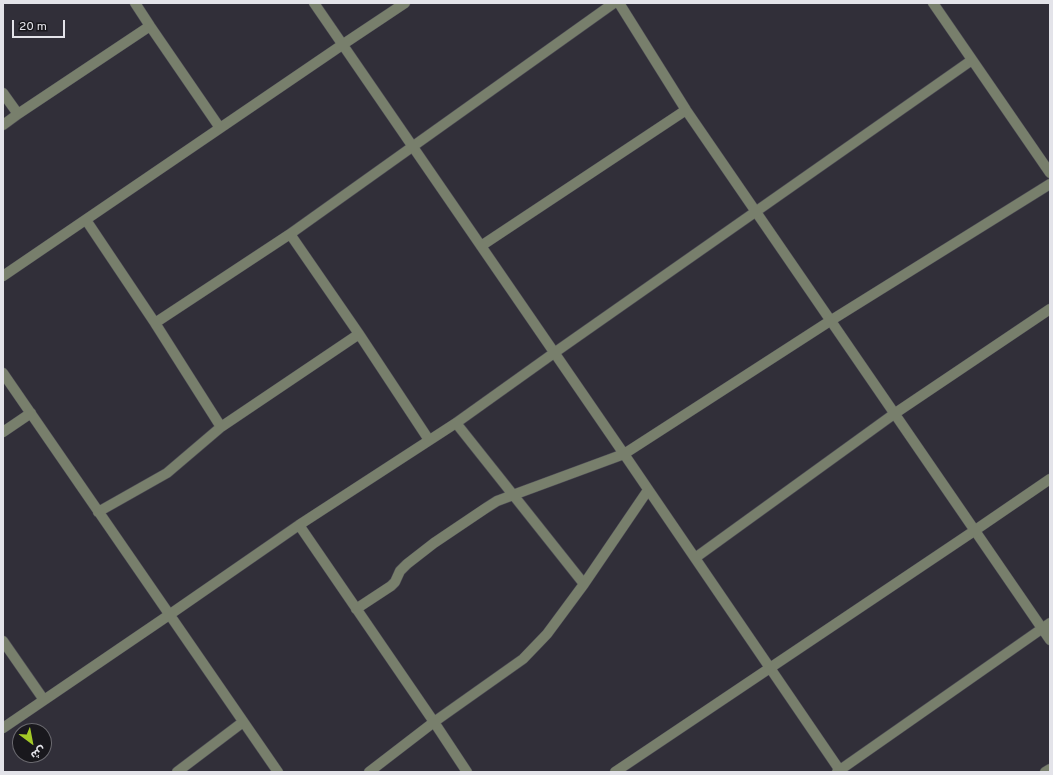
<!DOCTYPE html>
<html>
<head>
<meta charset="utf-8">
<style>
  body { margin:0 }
  #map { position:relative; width:1053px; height:775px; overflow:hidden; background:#312f39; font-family:Overpass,"Noto Sans Arabic",sans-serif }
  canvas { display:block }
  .frame { position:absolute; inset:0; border:4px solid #e3e3e9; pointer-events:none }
  .north { position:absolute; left:12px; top:723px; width:40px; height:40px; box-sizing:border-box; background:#19181d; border:1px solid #6a696f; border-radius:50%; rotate:148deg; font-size:11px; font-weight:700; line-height:16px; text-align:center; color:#e3e3e9 }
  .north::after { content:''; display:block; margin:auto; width:14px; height:18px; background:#a3c927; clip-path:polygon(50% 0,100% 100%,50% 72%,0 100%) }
  .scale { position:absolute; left:12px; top:20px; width:53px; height:18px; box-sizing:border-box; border:2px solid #e3e3e9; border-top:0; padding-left:5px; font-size:12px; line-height:14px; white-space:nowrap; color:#e3e3e9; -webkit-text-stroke:3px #19181d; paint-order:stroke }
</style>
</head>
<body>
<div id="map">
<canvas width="1053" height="775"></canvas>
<div class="frame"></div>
<div class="north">ش</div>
<div class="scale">20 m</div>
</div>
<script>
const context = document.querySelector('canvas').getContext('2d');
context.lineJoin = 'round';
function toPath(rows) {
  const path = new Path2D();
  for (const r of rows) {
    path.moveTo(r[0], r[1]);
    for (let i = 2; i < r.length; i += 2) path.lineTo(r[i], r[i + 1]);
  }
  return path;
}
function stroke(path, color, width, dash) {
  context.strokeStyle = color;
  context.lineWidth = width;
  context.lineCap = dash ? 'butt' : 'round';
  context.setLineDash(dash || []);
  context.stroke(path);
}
const minor = toPath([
  [135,3,150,26,220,128],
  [314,3,624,454,841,772],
  [619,3,686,110,1050,640],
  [933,3,1050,173],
  [3,93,18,114],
  [3,125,18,114,150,26],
  [86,220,155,323,221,427],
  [290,234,359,334,429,440],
  [481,246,686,110],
  [3,276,342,45,405,3],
  [155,323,290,234,614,3],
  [3,373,278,772],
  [456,423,584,584],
  [3,432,31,413],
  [98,512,167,473,221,427,359,334],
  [299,525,434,722,467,772],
  [695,558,894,414,1050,309],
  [356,609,391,586,395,582,400,571,407,564,434,543,486,508,497,501,513,495,624,454,830,321,1050,184],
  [3,641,44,700],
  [3,728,169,615,299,525,456,423,554,353,972,60],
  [177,772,243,722],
  [369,772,434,722,523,659,547,634,584,584,648,490],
  [615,772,974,531,1050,479],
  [837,772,1050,623],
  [1045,772,1050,769]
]);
stroke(minor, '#4d4c55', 11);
stroke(minor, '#787f6c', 10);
</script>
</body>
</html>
